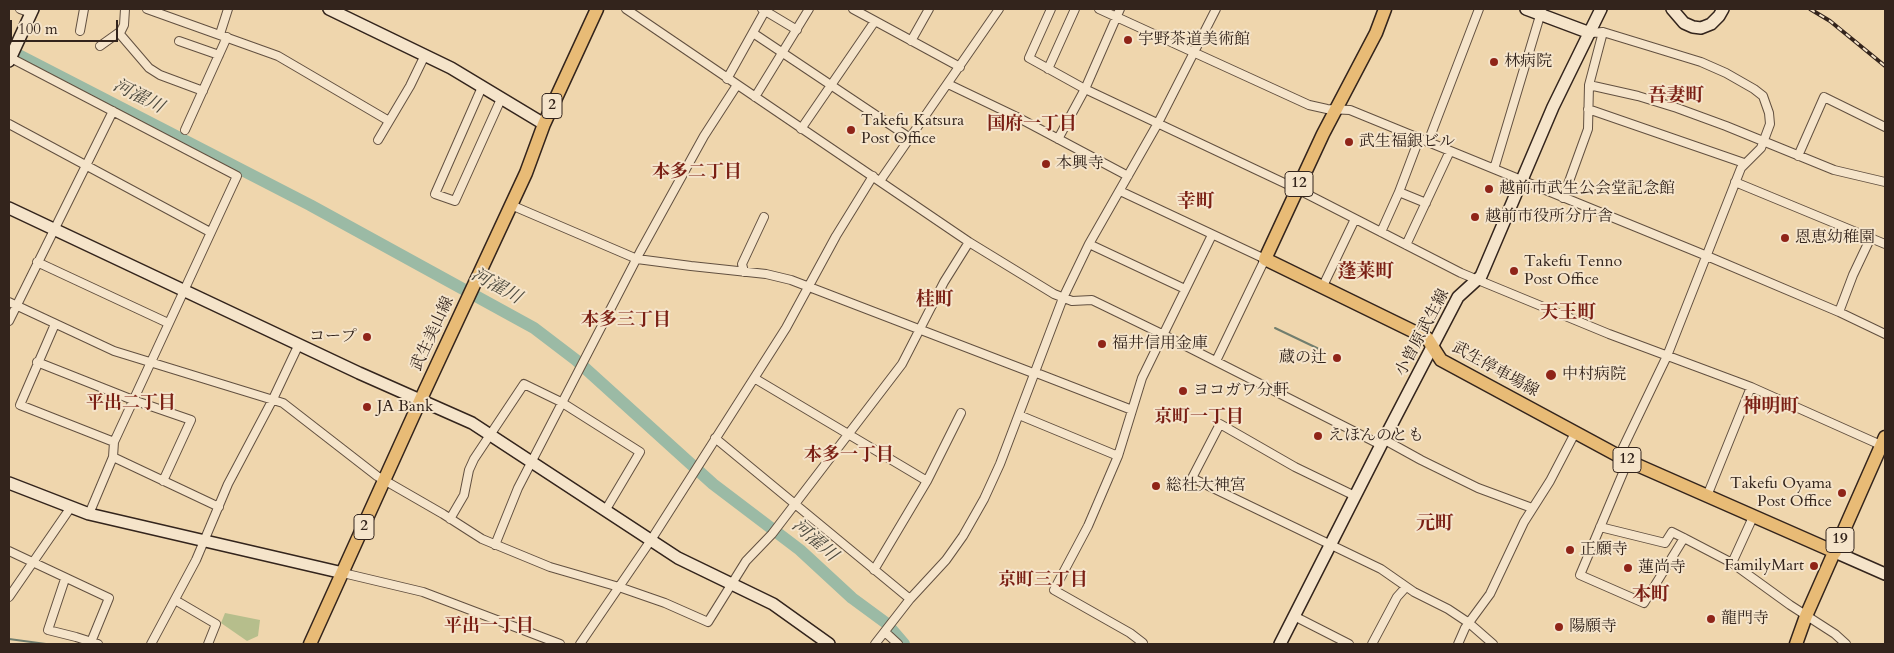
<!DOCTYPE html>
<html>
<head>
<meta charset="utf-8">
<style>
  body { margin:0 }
  #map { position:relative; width:1894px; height:653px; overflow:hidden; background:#efd6ad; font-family:Cardo,serif }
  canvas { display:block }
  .frame { position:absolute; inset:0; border:10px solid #33241c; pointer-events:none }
  .scale { position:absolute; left:10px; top:20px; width:108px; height:22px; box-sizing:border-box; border:2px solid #33241c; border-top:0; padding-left:6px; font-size:15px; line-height:18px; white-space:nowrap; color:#33241c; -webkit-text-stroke:4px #f5e4ca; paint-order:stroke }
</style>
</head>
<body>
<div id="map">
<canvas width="1894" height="653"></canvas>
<div class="frame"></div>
<div class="scale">100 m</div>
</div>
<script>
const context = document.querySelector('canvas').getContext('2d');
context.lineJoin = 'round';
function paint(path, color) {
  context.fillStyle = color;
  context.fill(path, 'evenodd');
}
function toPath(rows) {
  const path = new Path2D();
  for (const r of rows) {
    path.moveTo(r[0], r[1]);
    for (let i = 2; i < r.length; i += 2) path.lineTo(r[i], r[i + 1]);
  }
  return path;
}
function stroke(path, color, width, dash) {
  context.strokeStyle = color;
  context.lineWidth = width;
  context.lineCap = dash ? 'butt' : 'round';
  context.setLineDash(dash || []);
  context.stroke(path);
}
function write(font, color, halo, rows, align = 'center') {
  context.font = font + ' Cardo,"Noto Serif JP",serif';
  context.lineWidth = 4;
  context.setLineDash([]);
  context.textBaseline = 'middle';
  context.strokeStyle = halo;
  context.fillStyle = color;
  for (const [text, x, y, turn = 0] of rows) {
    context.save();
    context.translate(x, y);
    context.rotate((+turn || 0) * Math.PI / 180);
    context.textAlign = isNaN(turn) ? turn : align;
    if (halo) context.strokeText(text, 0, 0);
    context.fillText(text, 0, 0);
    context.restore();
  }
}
paint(toPath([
  [225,613,260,620,258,636,247,641,221,623]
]), '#b6be8c');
stroke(toPath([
  [1275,328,1319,349],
  [9,639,46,644]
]), '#717e6e', 2);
stroke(toPath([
  [9,50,310,205,534,328,576,360,713,484,800,550,852,598,886,623,904,644]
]), '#9bbaa5', 12);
const street = toPath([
  [20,9,31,13],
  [147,9,278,56,389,121],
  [626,9,969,242,1054,294,1072,301,1092,300,1162,334,1381,445],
  [762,9,797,30],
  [853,9,960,67],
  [1051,9,1029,58,1085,89,1297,189,1461,273,1609,334,1751,387,1883,446],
  [1099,9,1309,105,1327,109,1350,110,1707,256,1839,312,1885,334],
  [80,31,84,9],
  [119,33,149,68,160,75,203,91],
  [753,33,910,138],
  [1590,33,1603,32,1701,62,1726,73,1754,89,1763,96,1769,113,1770,124,1761,148,1741,168,1667,356,1619,456],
  [220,34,228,9],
  [179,41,219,55],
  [911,41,929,9],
  [100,46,121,31,124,25,125,9],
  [9,57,237,176,114,442,113,457,89,514],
  [1048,69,1075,9],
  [727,79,766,9],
  [948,84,1017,117,1128,176],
  [1589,85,1638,96,1677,108,1726,126,1834,170,1885,182],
  [482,87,435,194,455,201,501,99],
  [755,97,809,9],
  [1588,109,1744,163],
  [9,124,210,232],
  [801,129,875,21],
  [185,130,227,37],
  [1058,139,1085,89,1120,9],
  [378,140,410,86,425,55],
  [1428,142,1479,9],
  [1798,156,1824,97,1885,127],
  [1494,169,1542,9],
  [880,181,999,9],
  [1735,182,1885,244],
  [1120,191,1265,259,1216,361],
  [1399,192,1426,203],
  [1563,198,1588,129,1589,85,1603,32],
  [511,205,637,259,691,266,766,274,791,280,1033,373],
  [1381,232,1399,192,1419,139],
  [1089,244,1185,289],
  [1406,245,1450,151],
  [37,262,168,323],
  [744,272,742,264,764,217],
  [1322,288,1355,219],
  [9,302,114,351,283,403,377,476,443,514,482,539,550,567,619,587,665,603,708,622,746,561,772,534,902,364,944,282,969,242],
  [1839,312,1853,275,1871,237],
  [9,321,113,111],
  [55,324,20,405,114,442],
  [37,362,133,400,191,420,163,481],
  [1034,372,1132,410],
  [754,378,927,481],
  [1019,415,1118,456],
  [715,438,910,599],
  [1383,439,1421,460,1478,488,1532,508],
  [113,457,219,507],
  [1628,461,1580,575,1644,603,1684,538],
  [1355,496,1295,467,1220,424,1192,478,1381,569,1414,592,1448,609,1469,623,1493,644],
  [1707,496,1751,387],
  [450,519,464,495,469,470,474,459,524,384,561,402,640,452,605,511],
  [1600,527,1665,543,1672,532,1684,538,1732,563,1790,605,1835,634,1846,644],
  [495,545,518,488,640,252,704,136,737,85],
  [9,551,109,598,91,642],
  [1732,563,1753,517],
  [874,570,927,481,961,413],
  [343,573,423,592,560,644],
  [65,579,48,630,76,637,98,644],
  [9,597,71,507],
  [175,600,216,624,208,644],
  [1294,616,1349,644],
  [885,632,898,644],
  [151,644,196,560,228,484,273,399,299,344],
  [580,644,651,540,786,328,836,236,873,176],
  [875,644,910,599,946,560,963,536,984,499,1000,464,1063,298,1089,244,1158,123,1216,9],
  [1142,644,1143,643,1130,633,1054,590,1088,526,1118,456,1142,378,1212,235],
  [1372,644,1397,597,1406,587],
  [1458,644,1465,628,1490,594,1524,522,1550,481,1575,433]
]);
const secondary = toPath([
  [329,9,451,68,544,124],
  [1526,9,1590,33],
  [1672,9,1684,23,1693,27,1701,28,1711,24,1719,16,1723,9],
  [9,61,33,9],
  [9,208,359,373,472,423,678,558,773,604,829,644],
  [9,483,89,514,343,573],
  [1835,552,1885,574],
  [1280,644,1381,445,1458,297,1481,276,1553,107,1601,9]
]);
const primary = toPath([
  [1385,9,1376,33,1323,134,1265,259,1427,338,1441,360,1628,461,1835,552],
  [310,644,420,401,526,173,544,124,597,9],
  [1796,644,1806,616,1885,437]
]);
stroke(street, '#625040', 10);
stroke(secondary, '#33241c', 14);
stroke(primary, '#33241c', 15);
stroke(street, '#f5e4ca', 8);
stroke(secondary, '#f5e4ca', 11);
stroke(primary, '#e8bb76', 12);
const rail = toPath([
  [1810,9,1830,21,1885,66]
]);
stroke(rail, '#33241c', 4);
stroke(rail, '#f5e4ca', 2, [5.5]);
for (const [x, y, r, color] of [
  [1128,40,5,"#8f2418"],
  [1494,62,5,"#8f2418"],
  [851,130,5,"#8f2418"],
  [1349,142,5,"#8f2418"],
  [1046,164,5,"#8f2418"],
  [1489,189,5,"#8f2418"],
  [1475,217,5,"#8f2418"],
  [1785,238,5,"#8f2418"],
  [1514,271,5,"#8f2418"],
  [367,337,5,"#8f2418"],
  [1102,344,5,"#8f2418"],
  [1337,358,5,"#8f2418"],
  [1551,375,6,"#8f2418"],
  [1183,391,5,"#8f2418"],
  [367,407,5,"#8f2418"],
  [1318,436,5,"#8f2418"],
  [1156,486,5,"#8f2418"],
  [1842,493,5,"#8f2418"],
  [1570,550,5,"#8f2418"],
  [1814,566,5,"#8f2418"],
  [1628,568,5,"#8f2418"],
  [1711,619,5,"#8f2418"],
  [1559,627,5,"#8f2418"]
]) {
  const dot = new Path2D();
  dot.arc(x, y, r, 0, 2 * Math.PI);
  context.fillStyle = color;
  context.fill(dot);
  stroke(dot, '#f5e4ca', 2);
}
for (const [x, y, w] of [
  [552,106,20],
  [1299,184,28],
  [1627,460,28],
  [364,527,20],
  [1840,540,28]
]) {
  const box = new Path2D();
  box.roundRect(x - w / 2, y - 12.5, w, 25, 4);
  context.fillStyle = '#f5e4ca';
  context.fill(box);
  stroke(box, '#33241c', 1);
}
write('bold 15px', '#33241c', null, [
  ["2",552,106],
  ["12",1299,184],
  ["12",1627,460],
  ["2",364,527],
  ["19",1840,540]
]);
write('16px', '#33241c', '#f5e4ca', [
  ["宇野茶道美術館",1138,40],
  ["林病院",1504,62],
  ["Takefu Katsura",861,121],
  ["Post Office",861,139],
  ["武生福銀ビル",1359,142],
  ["本興寺",1056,164],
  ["越前市武生公会堂記念館",1499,189],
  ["越前市役所分庁舎",1485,217],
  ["恩恵幼稚園",1795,238],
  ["Takefu Tenno",1524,262],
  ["Post Office",1524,280],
  ["コープ",357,337,"right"],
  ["福井信用金庫",1112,344],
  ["蔵の辻",1327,358,"right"],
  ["中村病院",1562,375],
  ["ヨコガワ分軒",1193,391],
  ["JA Bank",377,407],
  ["えほんのとも",1328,436],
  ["Takefu Oyama",1832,484,"right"],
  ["Post Office",1832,502,"right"],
  ["総社大神宮",1166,486],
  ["正願寺",1580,550],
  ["FamilyMart",1804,566,"right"],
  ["蓮尚寺",1638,568],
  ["龍門寺",1721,619],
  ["陽願寺",1569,627]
], 'left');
write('16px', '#33241c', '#f5e4ca', [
  ["小曽原武生線",1423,333,-62],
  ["武生美山線",433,334,-65],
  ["武生停車場線",1495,370,29]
]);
write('italic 18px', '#4d4a3e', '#f5e4ca', [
  ["河濯川",138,97,27],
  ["河濯川",496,287,29],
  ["河濯川",814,541,41]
]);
write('bold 18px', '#7a1f14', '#f5e4ca', [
  ["国府一丁目",1032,125],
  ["本多二丁目",697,173],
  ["本多三丁目",626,321],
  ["平出二丁目",131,404],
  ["京町一丁目",1199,418],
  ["本多一丁目",849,456],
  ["京町三丁目",1043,581],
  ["平出一丁目",489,627]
]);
write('bold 19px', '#7a1f14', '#f5e4ca', [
  ["吾妻町",1676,97],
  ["幸町",1196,203],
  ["蓬莱町",1366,273],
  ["桂町",935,301],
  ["天王町",1568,314],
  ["神明町",1771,408],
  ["元町",1435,525],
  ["本町",1651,596]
]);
</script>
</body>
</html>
